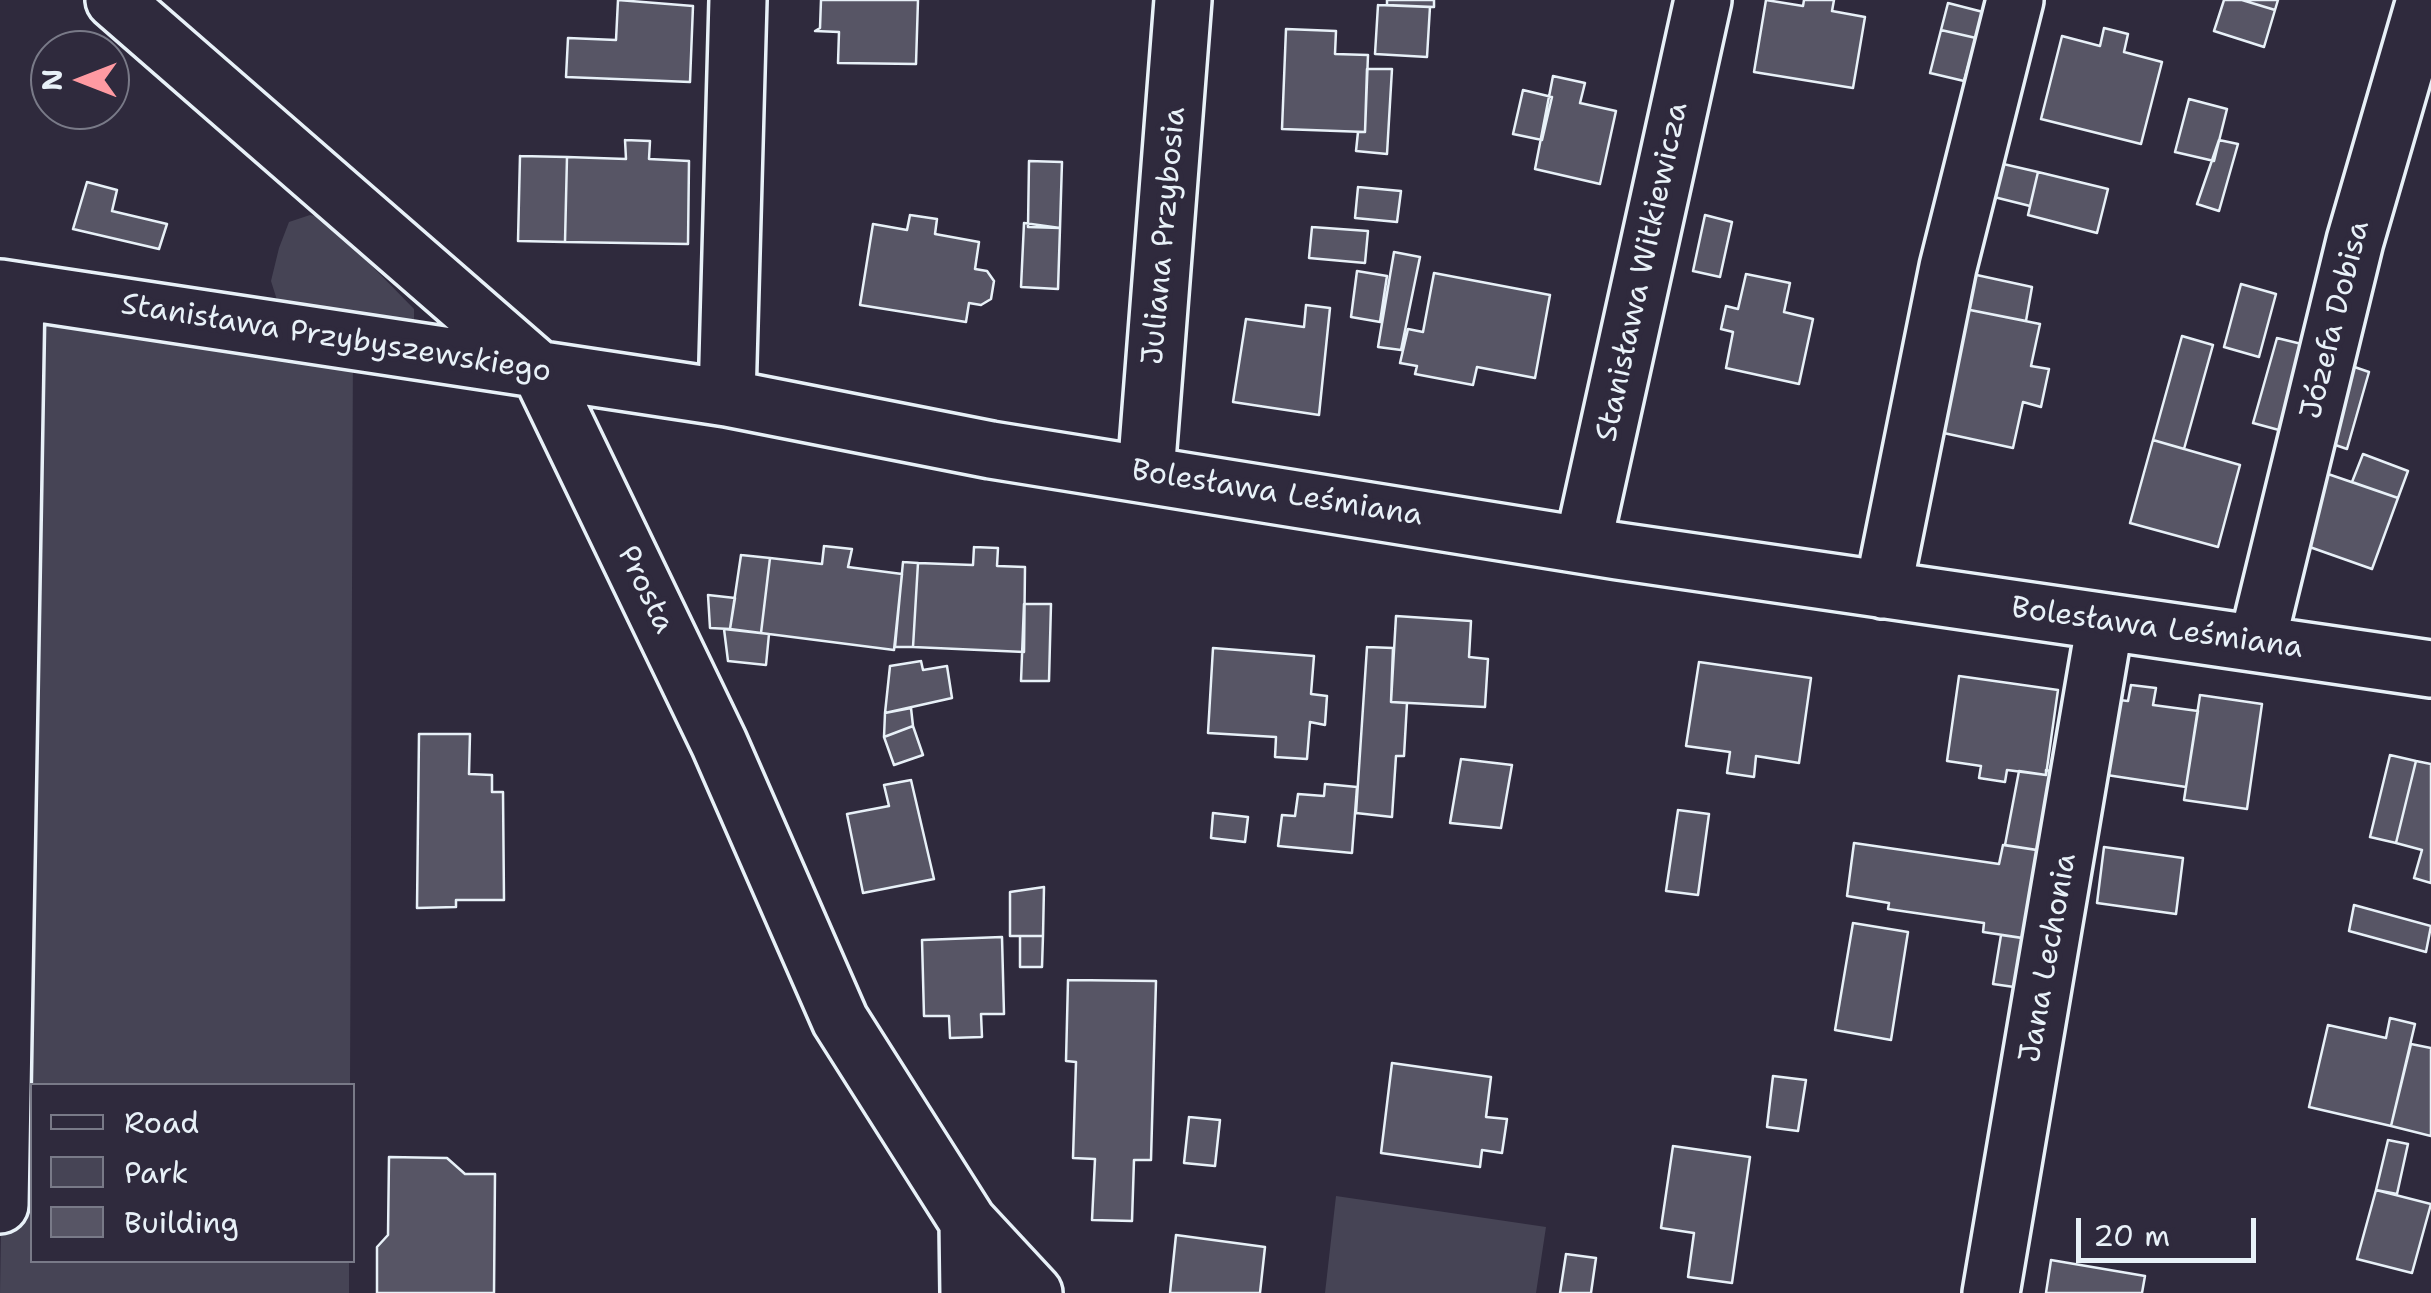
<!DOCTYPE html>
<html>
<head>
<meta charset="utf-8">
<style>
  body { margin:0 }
  #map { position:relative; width:2431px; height:1293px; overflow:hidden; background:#2f2a3d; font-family:"Shantell Sans",sans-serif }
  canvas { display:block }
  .legend { position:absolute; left:30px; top:1083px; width:325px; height:180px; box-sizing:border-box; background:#2f2a3d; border:2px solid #797a88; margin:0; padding:12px 18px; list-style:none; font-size:30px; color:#e8f1f8 }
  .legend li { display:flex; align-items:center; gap:20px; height:50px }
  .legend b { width:50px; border:2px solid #797a88 }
  .north { position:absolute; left:30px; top:30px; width:100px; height:100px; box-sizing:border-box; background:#2f2a3d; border:2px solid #797a88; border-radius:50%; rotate:270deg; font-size:28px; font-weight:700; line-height:40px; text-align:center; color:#e8f1f8 }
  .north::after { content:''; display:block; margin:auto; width:35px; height:45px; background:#ff9aa2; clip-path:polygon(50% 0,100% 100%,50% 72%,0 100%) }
  .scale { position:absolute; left:2076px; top:1218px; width:180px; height:45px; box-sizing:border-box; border:5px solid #e8f1f8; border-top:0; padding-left:12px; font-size:30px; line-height:35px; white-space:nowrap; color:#e8f1f8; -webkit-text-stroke:8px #2f2a3d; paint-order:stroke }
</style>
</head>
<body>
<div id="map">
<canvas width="2431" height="1293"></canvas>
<ul class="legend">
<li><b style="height:12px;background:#2f2a3d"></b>Road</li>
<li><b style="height:28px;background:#464455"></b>Park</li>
<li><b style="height:28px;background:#575565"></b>Building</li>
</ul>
<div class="north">N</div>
<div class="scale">20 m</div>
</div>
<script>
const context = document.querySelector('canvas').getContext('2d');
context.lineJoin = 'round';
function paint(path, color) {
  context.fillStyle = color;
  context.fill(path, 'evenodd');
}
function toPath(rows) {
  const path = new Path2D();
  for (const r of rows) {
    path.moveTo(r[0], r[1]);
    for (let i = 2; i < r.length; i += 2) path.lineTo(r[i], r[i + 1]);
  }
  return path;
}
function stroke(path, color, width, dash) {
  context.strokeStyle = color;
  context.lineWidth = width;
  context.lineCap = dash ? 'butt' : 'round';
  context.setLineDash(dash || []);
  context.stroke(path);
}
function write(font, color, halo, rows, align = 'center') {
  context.font = font + ' "Shantell Sans",sans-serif';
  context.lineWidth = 10;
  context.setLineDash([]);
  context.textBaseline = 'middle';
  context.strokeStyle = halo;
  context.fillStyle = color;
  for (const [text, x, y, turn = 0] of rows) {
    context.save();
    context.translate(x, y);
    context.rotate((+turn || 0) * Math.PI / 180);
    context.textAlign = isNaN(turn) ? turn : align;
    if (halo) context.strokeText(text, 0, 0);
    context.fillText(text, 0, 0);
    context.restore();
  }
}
paint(toPath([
  [310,215,325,218,414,309,414,323,299,313,277,300,271,281,279,248,289,222],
  [16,291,353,342,350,1085,32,1086,32,1260,349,1261,349,1293,0,1293],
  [1336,1196,1546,1227,1536,1293,1325,1293]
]), '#464455');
const building = toPath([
  [618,0,693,6,690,82,566,77,568,38,616,40,618,0],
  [821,0,918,0,916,64,838,63,839,32,815,31,820,28,821,0],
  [1387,0,1434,0,1434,7,1387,5,1387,0],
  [1766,0,1803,6,1804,0,1834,0,1832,11,1865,17,1853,88,1754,72,1766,0],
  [2224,0,2242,0,2275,10,2264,47,2214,31,2224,0],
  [2242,0,2278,0,2275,10,2242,0],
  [1948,3,1983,12,1976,38,1941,30,1948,3],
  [1378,5,1430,7,1427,57,1375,54,1378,5],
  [2104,28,2128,34,2124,52,2162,62,2141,144,2041,119,2062,36,2100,46,2104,28],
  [1286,29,1336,31,1335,54,1368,55,1365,132,1282,129,1286,29],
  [1941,30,1976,38,1964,81,1930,73,1941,30],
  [1367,69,1392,69,1387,154,1356,151,1358,132,1365,132,1367,69],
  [1553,76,1585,83,1580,103,1616,111,1600,184,1535,169,1553,76],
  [1523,90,1552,97,1542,140,1513,134,1523,90],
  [2189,99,2227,109,2214,161,2175,152,2189,99],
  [625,140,650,141,649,159,689,161,688,244,565,242,567,157,626,159,625,140],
  [2219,140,2238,144,2219,211,2197,204,2219,140],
  [520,156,567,157,565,242,518,241,520,156],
  [1029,161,1062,162,1060,228,1028,227,1029,161],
  [1999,163,2038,172,2030,206,1990,196,1999,163],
  [2038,172,2108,189,2097,233,2028,215,2038,172],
  [87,182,117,190,112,211,167,224,159,249,73,229,87,182],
  [1358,187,1401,191,1397,222,1355,218,1358,187],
  [910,215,937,219,935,234,979,242,975,269,987,271,994,281,991,299,981,305,969,303,966,322,860,305,873,224,907,230,910,215],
  [1705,215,1732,222,1720,277,1693,271,1705,215],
  [1024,223,1060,228,1058,289,1021,287,1024,223],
  [1312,227,1368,231,1365,263,1309,258,1312,227],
  [1394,252,1420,257,1401,350,1378,347,1394,252],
  [1357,271,1387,276,1380,322,1351,317,1357,271],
  [1434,273,1550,295,1535,378,1477,367,1473,385,1415,374,1417,366,1400,363,1408,329,1423,332,1434,273],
  [1746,274,1790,283,1784,312,1813,319,1799,384,1726,368,1733,332,1721,329,1726,306,1738,309,1746,274],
  [1972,274,2032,287,2026,321,1965,309,1972,274],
  [2241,284,2276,294,2259,357,2224,347,2241,284],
  [1306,305,1330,308,1319,415,1233,402,1246,319,1304,327,1306,305],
  [1965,309,2040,324,2031,366,2049,369,2041,407,2023,402,2013,448,1939,432,1965,309],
  [2182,336,2213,345,2184,449,2153,440,2182,336],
  [2277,338,2314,347,2290,433,2253,423,2277,338],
  [2340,362,2369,372,2347,449,2318,439,2340,362],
  [2153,440,2240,465,2218,547,2130,523,2153,440],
  [2363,454,2408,471,2398,498,2352,482,2363,454],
  [2328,474,2398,498,2372,569,2304,545,2328,474],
  [824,546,852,549,848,567,902,574,894,650,761,633,770,558,822,564,824,546],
  [974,547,998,548,997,566,1025,567,1024,652,913,647,918,563,973,565,974,547],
  [741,555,770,558,761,633,730,629,741,555],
  [903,562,918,563,913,647,895,647,903,562],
  [708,595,735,598,730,629,710,628,708,595],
  [1024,604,1051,604,1049,681,1021,681,1024,604],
  [1396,616,1471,621,1469,657,1488,659,1485,707,1391,702,1396,616],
  [724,629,769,634,766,665,728,661,724,629],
  [1367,647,1393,648,1391,702,1407,703,1404,756,1396,756,1392,817,1356,813,1367,647],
  [1213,648,1314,656,1311,694,1327,696,1325,725,1310,722,1307,759,1275,757,1276,737,1208,733,1213,648],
  [921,661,923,670,947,666,952,698,885,713,890,666,921,661],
  [1699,662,1811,678,1799,763,1756,756,1754,777,1727,773,1730,752,1686,746,1699,662],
  [1959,676,2058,690,2046,775,2007,770,2005,782,1979,778,1981,766,1947,761,1959,676],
  [2131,685,2156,688,2153,705,2198,711,2186,787,2100,774,2111,699,2128,701,2131,685],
  [2200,695,2262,704,2247,809,2184,800,2200,695],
  [911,708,913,726,884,737,885,713,911,708],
  [913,726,923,755,894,765,884,737,913,726],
  [419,734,470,734,469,774,492,775,492,792,503,792,504,900,456,900,456,907,417,908,419,734],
  [2390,755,2416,761,2396,843,2370,837,2390,755],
  [1461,759,1512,765,1501,828,1450,823,1461,759],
  [2416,761,2431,764,2431,883,2414,878,2422,850,2396,843,2416,761],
  [2046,770,2064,773,2050,852,2005,845,2019,771,2046,775,2046,770],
  [911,780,934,879,863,893,847,814,889,806,884,785,911,780],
  [1325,784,1357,787,1352,853,1278,846,1282,815,1295,816,1298,794,1324,796,1325,784],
  [1678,810,1709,814,1698,895,1666,891,1678,810],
  [1213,813,1248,817,1245,842,1211,838,1213,813],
  [1854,843,1999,864,2003,845,2050,852,2036,940,1983,932,1984,923,1888,909,1889,903,1847,896,1854,843],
  [2104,847,2183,858,2176,914,2097,903,2104,847],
  [1044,887,1043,936,1010,936,1010,892,1044,887],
  [2354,905,2431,926,2426,952,2349,931,2354,905],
  [1853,923,1908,932,1891,1040,1835,1030,1853,923],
  [2001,935,2036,940,2028,989,1993,984,2001,935],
  [1020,936,1043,936,1042,967,1020,967,1020,936],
  [1002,937,1004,1014,981,1014,982,1037,950,1038,949,1016,924,1016,922,940,1002,937],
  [1068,980,1156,981,1151,1160,1134,1160,1132,1221,1092,1220,1095,1159,1073,1158,1076,1062,1066,1061,1068,980],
  [2390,1018,2415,1024,2391,1126,2309,1107,2328,1025,2386,1038,2390,1018],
  [2411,1044,2431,1048,2431,1136,2391,1126,2411,1044],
  [1392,1063,1491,1077,1486,1117,1507,1119,1502,1153,1482,1150,1480,1167,1381,1153,1392,1063],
  [1773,1076,1806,1080,1798,1131,1767,1127,1773,1076],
  [1189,1117,1220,1120,1215,1166,1184,1163,1189,1117],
  [2388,1140,2408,1144,2397,1194,2376,1190,2388,1140],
  [1673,1146,1750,1157,1732,1283,1688,1277,1694,1233,1661,1228,1673,1146],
  [389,1157,447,1158,465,1174,495,1174,494,1293,377,1293,377,1247,388,1235,389,1157],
  [2376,1190,2431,1204,2412,1273,2357,1259,2376,1190],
  [1176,1235,1265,1247,1260,1293,1170,1293,1176,1235],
  [1566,1254,1596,1258,1591,1293,1560,1293,1566,1254],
  [2051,1260,2145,1276,2142,1293,2046,1293,2051,1260]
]);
paint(building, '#575565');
stroke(building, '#e8f1f8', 2.5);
const street = toPath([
  [114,0,540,371,719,743,840,1020,968,1222,1034,1293],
  [0,288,727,398,991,450,1618,551,2431,669],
  [727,398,738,0],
  [1146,473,1183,0],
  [1583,544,1703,0],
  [1883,590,1948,267,2015,0],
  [2257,643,2355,241,2425,0],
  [0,1205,16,291],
  [968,1222,969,1293],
  [1991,1293,2105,622]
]);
stroke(street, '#e8f1f8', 62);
stroke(street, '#2f2a3d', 55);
write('30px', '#e8f1f8', '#2f2a3d', [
  ["Juliana Przybosia",1165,236,-85],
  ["Stanisława Witkiewicza",1643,272,-78],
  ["Józefa Dobisa",2336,320,-76],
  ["Stanisława Przybyszewskiego",336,339,9],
  ["Bolesława Leśmiana",1277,494,9],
  ["Prosta",645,590,64],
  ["Bolesława Leśmiana",2157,629,8],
  ["Jana Lechonia",2049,958,-80]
]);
</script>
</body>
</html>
